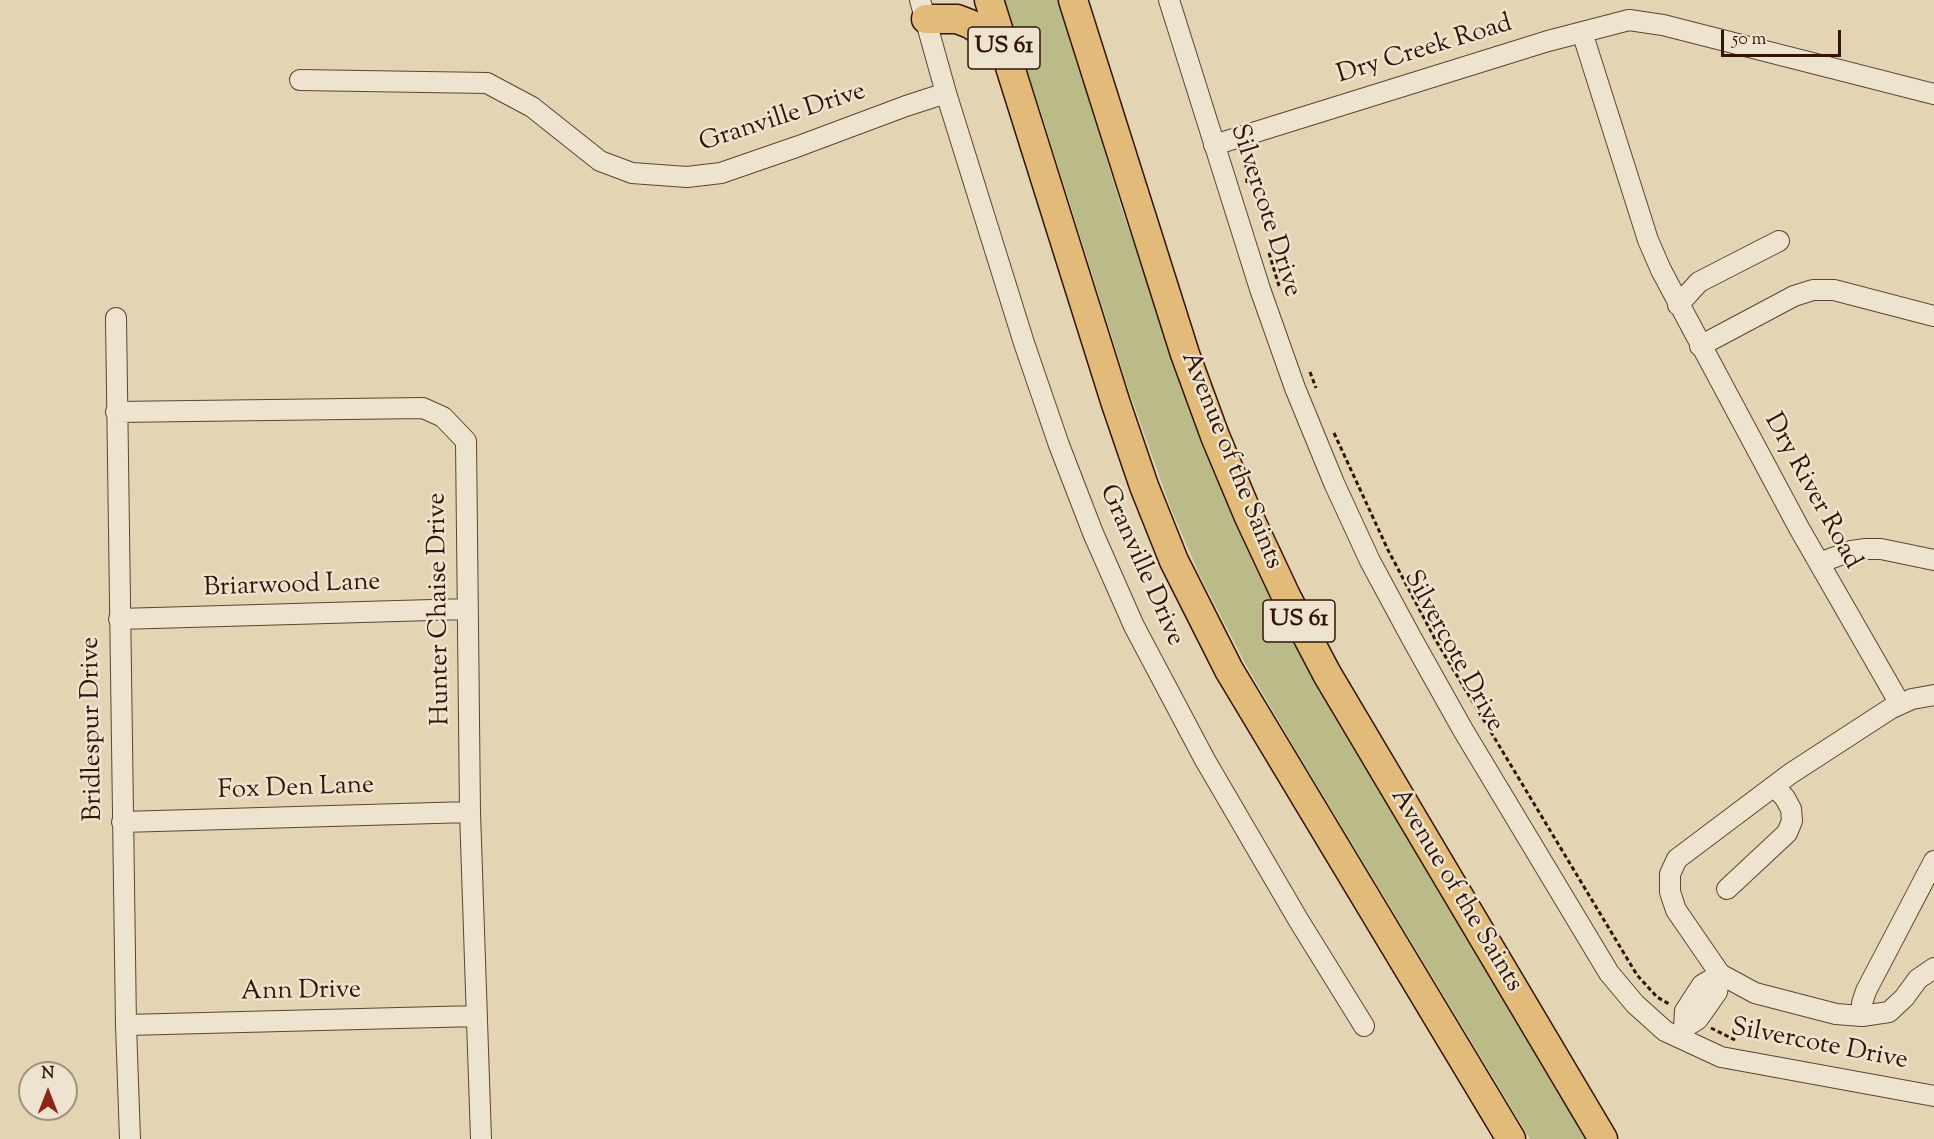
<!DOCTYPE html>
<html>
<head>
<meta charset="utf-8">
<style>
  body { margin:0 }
  #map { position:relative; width:1934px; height:1139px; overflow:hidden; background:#e3d4b3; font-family:"Sorts Mill Goudy",serif }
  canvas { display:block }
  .north { position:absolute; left:18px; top:1061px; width:60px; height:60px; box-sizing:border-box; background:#ede3ce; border:2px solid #a2907e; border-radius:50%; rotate:0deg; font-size:16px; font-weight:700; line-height:24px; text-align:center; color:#321407 }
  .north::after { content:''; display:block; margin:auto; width:21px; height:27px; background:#8f2418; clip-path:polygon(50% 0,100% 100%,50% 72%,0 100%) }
  .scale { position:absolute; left:1721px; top:30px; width:120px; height:27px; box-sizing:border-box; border:3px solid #321407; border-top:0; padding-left:8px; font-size:18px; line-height:21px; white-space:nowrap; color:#321407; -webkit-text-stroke:4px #ede3ce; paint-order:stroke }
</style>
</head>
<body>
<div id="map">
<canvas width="1934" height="1139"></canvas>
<div class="north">N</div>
<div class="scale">50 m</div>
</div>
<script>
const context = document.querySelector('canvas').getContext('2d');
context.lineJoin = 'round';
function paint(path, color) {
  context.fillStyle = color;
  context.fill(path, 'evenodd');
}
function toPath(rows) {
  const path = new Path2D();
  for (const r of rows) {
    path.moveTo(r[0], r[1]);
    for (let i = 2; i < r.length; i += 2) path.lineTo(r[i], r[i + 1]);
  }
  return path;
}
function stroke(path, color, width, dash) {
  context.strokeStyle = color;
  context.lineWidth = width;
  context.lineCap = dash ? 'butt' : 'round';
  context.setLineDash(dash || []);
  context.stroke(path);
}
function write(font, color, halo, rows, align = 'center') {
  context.font = font + ' "Sorts Mill Goudy",serif';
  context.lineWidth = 5;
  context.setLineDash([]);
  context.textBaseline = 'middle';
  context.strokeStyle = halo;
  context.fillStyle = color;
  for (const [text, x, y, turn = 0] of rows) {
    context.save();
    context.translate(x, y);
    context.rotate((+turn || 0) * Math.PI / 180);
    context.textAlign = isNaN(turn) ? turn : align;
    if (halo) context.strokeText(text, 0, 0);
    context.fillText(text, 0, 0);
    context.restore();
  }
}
paint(toPath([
  [1004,0,1058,0,1122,210,1203,438,1591,1139,1530,1139,1290,740,1246,665,1199,574,1170,506,1129,391,1041,112]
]), '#babb88');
const minor = toPath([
  [920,0,946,93,1024,343,1059,445,1093,533,1134,626,1205,760,1299,921,1364,1026],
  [1169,0,1260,289,1295,388,1334,483,1370,561,1412,639,1463,730,1609,973,1635,1004,1665,1031,1721,1057,1934,1096],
  [1582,32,1648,240,1661,270,1799,528,1900,704],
  [300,80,487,83,532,107,600,161,632,173,687,177,721,173,799,146,906,106,946,93],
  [1214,145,1548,41,1629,20,1663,25,1934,94],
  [1678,305,1699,282,1779,241],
  [116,318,126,1025,130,1139],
  [1700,346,1794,296,1813,290,1834,290,1934,316],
  [116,412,423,408,443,417,466,441,470,812,481,1139],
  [1819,563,1851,551,1866,549,1881,549,1934,560],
  [119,619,467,609],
  [122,822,470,812],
  [1727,889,1787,833,1792,821,1791,809,1785,798,1774,786],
  [1862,1016,1862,1003,1866,991,1934,861],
  [126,1025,477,1016],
  [1684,1028,1685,1011,1702,985,1720,974,1676,910,1670,892,1670,874,1677,859,1790,774,1890,709,1912,699,1934,695],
  [1679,1035,1684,1028,1698,1019,1717,992,1720,974,1755,993,1836,1014,1862,1016,1889,1012,1904,998,1918,979,1934,968]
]);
const highway = toPath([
  [989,0,1116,404,1144,486,1174,561,1229,670,1511,1139],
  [1073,0,1185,354,1215,436,1249,517,1286,596,1327,674,1603,1139],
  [926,19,957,19,970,24,983,32,1004,55]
]);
stroke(minor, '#5e4432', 22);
stroke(highway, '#321407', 31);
stroke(toPath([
  [1247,183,1246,165,1253,156,1250,151],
  [1269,253,1280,289],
  [1310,372,1316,388],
  [1334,433,1388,550,1435,639,1637,975,1657,997,1669,1004],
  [1711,1028,1735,1040]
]), '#321407', 3, [4.5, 3]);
stroke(minor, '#ede3ce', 20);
stroke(highway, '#e2ba7a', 28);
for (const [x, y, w] of [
  [1004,48,72],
  [1299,621,72]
]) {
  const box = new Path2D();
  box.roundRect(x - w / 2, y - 21, w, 42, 4.5);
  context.fillStyle = '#ede3ce';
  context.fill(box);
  stroke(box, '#321407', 1.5);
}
write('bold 24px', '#321407', null, [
  ["US 61",1004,48],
  ["US 61",1299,621]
]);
write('26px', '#321407', '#ede3ce', [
  ["Dry Creek Road",1425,51,-17],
  ["Granville Drive",783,119,-18],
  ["Silvercote Drive",1264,211,72],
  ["Avenue of the Saints",1230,461,68],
  ["Dry River Road",1811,492,61],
  ["Granville Drive",1140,566,66],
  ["Briarwood Lane",292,587,-2],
  ["Hunter Chaise Drive",441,609,-91],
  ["Silvercote Drive",1452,652,61],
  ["Bridlespur Drive",94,729,-91],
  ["Fox Den Lane",296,790,-2],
  ["Avenue of the Saints",1455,891,59],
  ["Ann Drive",301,993,-1],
  ["Silvercote Drive",1819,1046,11]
]);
</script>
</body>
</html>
